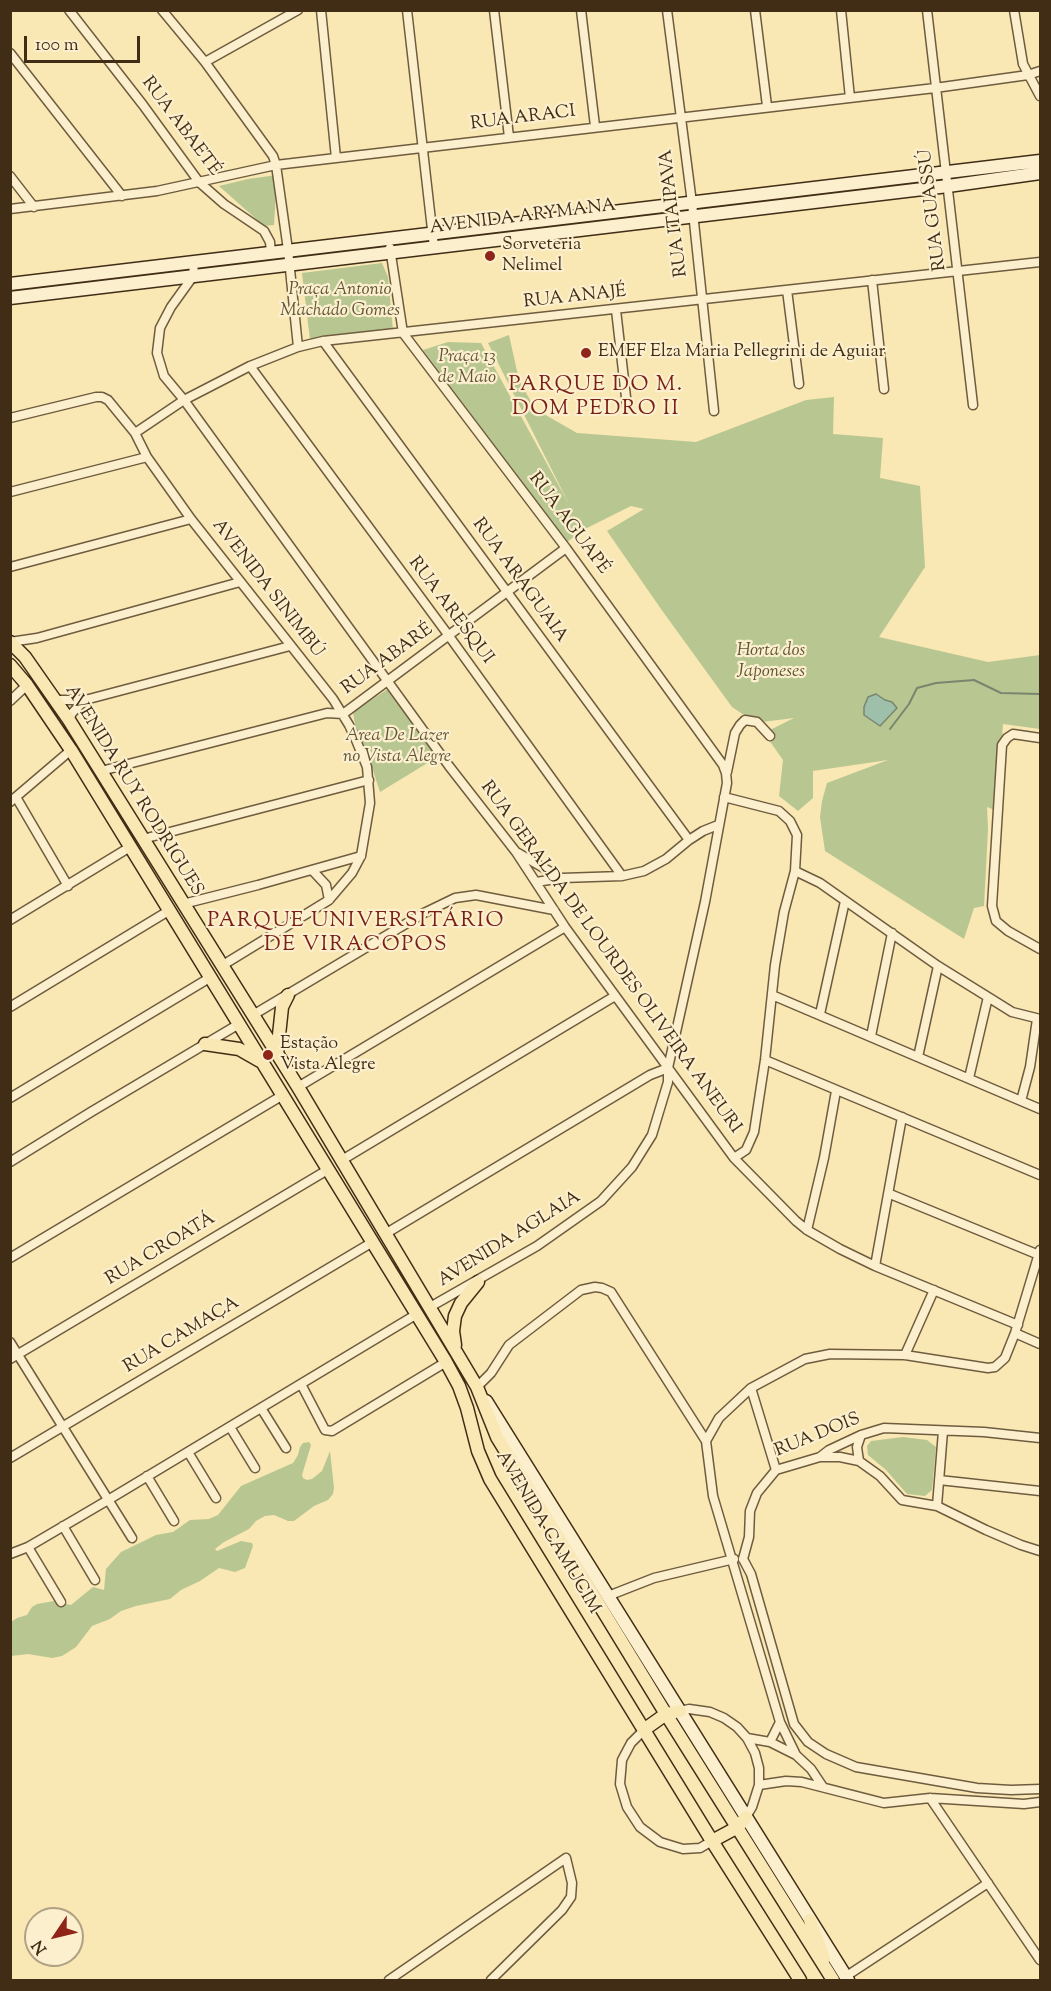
<!DOCTYPE html>
<html>
<head>
<meta charset="utf-8">
<style>
  body { margin:0 }
  #map { position:relative; width:1051px; height:1991px; overflow:hidden; background:#f9e7b4; font-family:"Sorts Mill Goudy",serif }
  canvas { display:block }
  .frame { position:absolute; inset:0; border:12px solid #412d16; pointer-events:none }
  .north { position:absolute; left:24px; top:1907px; width:60px; height:60px; box-sizing:border-box; background:#fbefce; border:2px solid #b1a184; border-radius:50%; rotate:235deg; font-size:16px; font-weight:700; line-height:24px; text-align:center; color:#412d16 }
  .north::after { content:''; display:block; margin:auto; width:21px; height:27px; background:#8f2418; clip-path:polygon(50% 0,100% 100%,50% 72%,0 100%) }
  .scale { position:absolute; left:24px; top:36px; width:116px; height:27px; box-sizing:border-box; border:3px solid #412d16; border-top:0; padding-left:8px; font-size:18px; line-height:21px; white-space:nowrap; color:#412d16; -webkit-text-stroke:4px #fbefce; paint-order:stroke }
</style>
</head>
<body>
<div id="map">
<canvas width="1051" height="1991"></canvas>
<div class="frame"></div>
<div class="north">N</div>
<div class="scale">100 m</div>
</div>
<script>
const context = document.querySelector('canvas').getContext('2d');
context.lineJoin = 'round';
function paint(path, color) {
  context.fillStyle = color;
  context.fill(path, 'evenodd');
}
function toPath(rows) {
  const path = new Path2D();
  for (const r of rows) {
    path.moveTo(r[0], r[1]);
    for (let i = 2; i < r.length; i += 2) path.lineTo(r[i], r[i + 1]);
  }
  return path;
}
function stroke(path, color, width, dash) {
  context.strokeStyle = color;
  context.lineWidth = width;
  context.lineCap = dash ? 'butt' : 'round';
  context.setLineDash(dash || []);
  context.stroke(path);
}
function write(font, color, halo, rows, align = 'center') {
  context.font = font + ' "Sorts Mill Goudy",serif';
  context.lineWidth = 4.5;
  context.setLineDash([]);
  context.textBaseline = 'middle';
  context.strokeStyle = halo;
  context.fillStyle = color;
  for (const [text, x, y, turn = 0] of rows) {
    context.save();
    context.translate(x, y);
    context.rotate((+turn || 0) * Math.PI / 180);
    context.textAlign = isNaN(turn) ? turn : align;
    if (halo) context.strokeText(text, 0, 0);
    context.fillText(text, 0, 0);
    context.restore();
  }
}
paint(toPath([
  [277,175,274,225,264,226,219,186,248,179],
  [382,263,388,277,393,330,326,336,310,340,302,273],
  [509,335,519,380,535,409,577,433,696,442,806,400,834,397,833,434,883,438,880,478,920,486,925,567,879,637,988,662,1040,655,1040,729,1003,724,997,811,987,807,988,829,984,906,974,908,964,939,825,851,820,817,822,801,827,783,888,760,813,771,813,798,798,811,779,796,783,760,764,733,794,718,762,722,744,715,732,707,661,609,607,531,644,509,631,506,583,530,567,542,423,350,448,342,481,343,570,506,488,343],
  [391,687,439,756,380,792,368,755,355,725,353,712],
  [903,1437,927,1440,936,1447,932,1490,925,1496,907,1494,886,1470,868,1455,867,1446,871,1441],
  [309,1442,311,1445,302,1475,303,1478,307,1480,312,1479,322,1471,330,1451,334,1488,333,1494,328,1500,314,1506,294,1521,288,1521,274,1515,265,1516,256,1521,249,1529,224,1542,215,1549,217,1551,241,1541,252,1543,253,1546,245,1568,235,1572,219,1568,200,1581,181,1590,170,1599,136,1606,121,1611,110,1619,92,1626,76,1647,62,1656,52,1658,28,1654,11,1656,11,1622,17,1618,27,1615,32,1607,37,1604,54,1601,71,1605,93,1587,104,1590,106,1569,121,1552,156,1535,173,1532,190,1520,209,1519,218,1515,241,1486,293,1463,298,1455,300,1447,303,1443]
]), '#b8c791');
const water = toPath([
  [876,694,885,700,892,702,897,708,880,726,864,715,864,707,868,697,876,694]
]);
paint(water, '#9ec0aa');
stroke(water, '#79856f', 1.5);
stroke(toPath([
  [890,729,909,704,917,688,936,683,974,680,1001,693,1040,694]
]), '#79856f', 2);
const street = toPath([
  [69,10,143,105,199,182,224,204,264,231,270,242,271,253],
  [162,10,205,62,273,156,276,165,288,250,298,347],
  [321,10,336,158],
  [407,10,434,247],
  [494,10,509,137],
  [581,10,595,126],
  [667,10,692,203,714,411],
  [755,10,767,106],
  [841,10,850,98],
  [927,10,973,405],
  [1014,10,1023,64,1040,96],
  [10,53,122,196],
  [205,62,298,10],
  [10,176,34,207],
  [10,209,157,191,276,165,935,88,1028,75,1040,71],
  [390,248,403,333,566,548,723,765,726,773,727,783,705,902,668,1068,668,1082,652,1135,632,1167,601,1201,537,1246,430,1307],
  [193,262,194,275,171,307,160,328,157,353,164,376,184,400,449,766,516,852,565,927,734,1158,796,1221,807,1230,840,1249,875,1266,1018,1325],
  [872,280,884,389],
  [787,290,799,384],
  [616,310,627,406],
  [323,341,689,840],
  [250,366,449,636,622,876],
  [10,418,96,397,102,397,108,400,135,433,147,457,191,519,333,699,349,725,356,740,367,767,370,803,361,856,352,873,329,900,223,965],
  [135,433,184,400,250,366,298,347,323,341,1040,262],
  [10,492,147,457],
  [10,567,191,519],
  [10,642,37,638,240,582],
  [55,700,85,700,290,646],
  [10,701,27,685],
  [69,720,72,713,85,700],
  [1040,738,1013,734,1007,738,1002,745,992,906,996,921,1008,931,1040,949],
  [101,771,327,713,343,714,566,548],
  [727,772,735,733,740,725,745,720,757,722,770,736],
  [16,797,68,886],
  [724,797,779,811,790,821,797,835,795,871,784,912,775,965,765,1060,754,1132,746,1150,734,1158],
  [10,802,71,750],
  [143,839,369,780],
  [518,853,561,878],
  [312,870,326,885,329,900],
  [795,871,820,883,938,966,988,997,1012,1012,1040,1019],
  [536,882,562,878,622,876,644,871,666,859,689,840,703,831,718,825],
  [183,904,258,885,361,856],
  [10,920,130,847],
  [772,995,1040,1109],
  [10,1007,170,910],
  [820,1014,845,901],
  [253,1015,424,913,455,898,476,895,554,910],
  [871,1036,892,933],
  [918,1057,938,966],
  [765,1060,1040,1175],
  [969,1078,988,997],
  [298,1087,565,927],
  [10,1098,211,977],
  [1021,1101,1030,1067,1037,1019],
  [342,1160,615,996],
  [10,1162,91,1112,239,1024],
  [890,1194,1039,1255],
  [807,1230,824,1158,836,1091],
  [385,1234,650,1075,668,1068],
  [10,1258,283,1095],
  [875,1266,902,1117],
  [1015,1333,1040,1344],
  [10,1342,132,1538],
  [905,1355,934,1290],
  [10,1359,329,1169],
  [301,1384,325,1430,332,1431,446,1362],
  [477,1387,491,1373,509,1345,581,1290,595,1287,602,1288,611,1292,706,1441],
  [751,1388,776,1470],
  [261,1408,286,1448],
  [230,1427,255,1468],
  [188,1452,216,1498],
  [820,1457,840,1457,859,1461,880,1476,902,1500,937,1506,986,1530,1021,1545,1040,1551],
  [10,1458,371,1243],
  [859,1461,857,1447,861,1435],
  [147,1476,174,1521],
  [939,1480,1040,1491],
  [937,1506,943,1431],
  [63,1526,95,1580],
  [28,1547,61,1602],
  [10,1554,28,1547,108,1500,417,1314],
  [743,1559,751,1574,794,1724,808,1742,826,1754,856,1767,977,1788,1011,1790,1040,1789],
  [743,1559,749,1537,750,1511,757,1493,776,1470,820,1457,829,1450,861,1435,884,1428,984,1432,1040,1438],
  [608,1596,654,1578,734,1559],
  [680,1711,689,1709,710,1712,724,1718,737,1727,747,1738,755,1753,759,1768,759,1785,752,1807,746,1817],
  [780,1722,796,1755],
  [645,1729,631,1743,622,1760,620,1784,627,1807,640,1827,660,1842,683,1849,700,1848,712,1841],
  [747,1738,770,1742,796,1755,811,1769,823,1787],
  [770,1742,780,1722,713,1496,706,1441,719,1418,751,1388,805,1359,830,1354,905,1355,988,1368,995,1367,1005,1358,1015,1333,1040,1250],
  [759,1785,786,1781,802,1782,884,1803,930,1798,1024,1804,1040,1802],
  [930,1798,1040,1960],
  [845,1977,988,1883],
  [389,1980,566,1858,572,1883,571,1897,562,1910,491,1980]
]);
const secondary = toPath([
  [10,284,1040,161],
  [10,298,948,186,1040,173],
  [486,1401,848,1980]
]);
const primary = toPath([
  [10,642,25,657,69,720,298,1087,477,1387,497,1437,666,1714,833,1980],
  [10,665,27,685,71,750,446,1362,459,1386,467,1408,478,1451,490,1479,712,1841,800,1980],
  [205,1044,239,1049,260,1061],
  [277,1054,282,1007,288,995],
  [455,1345,453,1331,455,1316,461,1303,478,1282],
  [645,1729,666,1714,680,1711],
  [712,1841,738,1827,746,1817],
  [810,1920,824,1958]
]);
stroke(street, '#6f5c3e', 11);
stroke(secondary, '#412d16', 15);
stroke(primary, '#412d16', 15);
stroke(street, '#fbefce', 8);
stroke(secondary, '#fbefce', 12);
stroke(primary, '#f9e7b4', 12);
for (const [x, y, r, color] of [
  [490,256,6,"#8f2418"],
  [586,353,6,"#8f2418"],
  [268,1055,6,"#8f2418"]
]) {
  const dot = new Path2D();
  dot.arc(x, y, r, 0, 2 * Math.PI);
  context.fillStyle = color;
  context.fill(dot);
  stroke(dot, '#fbefce', 2);
}
write('18px', '#412d16', '#fbefce', [
  ["RUA ARACI",523,119,-7],
  ["RUA ABAETÉ",180,127,53],
  ["RUA GUASSÚ",934,210,-97],
  ["RUA ITAIPAVA",675,213,-97],
  ["AVENIDA ARYMANA",523,218,-7],
  ["RUA ANAJÉ",575,298,-6],
  ["RUA AGUAPÉ",568,524,53],
  ["RUA ARAGUAIA",519,581,54],
  ["AVENIDA SINIMBÚ",267,589,52],
  ["RUA ARESQUI",450,611,53],
  ["RUA ABARÉ",388,660,-36],
  ["AVENIDA RUY RODRIGUES",133,791,58],
  ["RUA GERALDA DE LOURDES OLIVEIRA ANEURI",610,958,54],
  ["AVENIDA AGLAIA",510,1240,-32],
  ["RUA CROATÁ",161,1250,-31],
  ["RUA CAMAÇA",182,1336,-31],
  ["RUA DOIS",818,1436,-22],
  ["AVENIDA CAMUCIM",547,1533,59]
]);
write('18px', '#412d16', '#fbefce', [
  ["Sorveteria",502,246],
  ["Nelimel",502,267],
  ["EMEF Elza Maria Pellegrini de Aguiar",598,353],
  ["Estação",280,1045],
  ["Vista Alegre",280,1066]
], 'left');
write('italic 18px', '#5f5435', '#fbefce', [
  ["Praça Antonio",340,291],
  ["Machado Gomes",340,312],
  ["Praça 13",467,358],
  ["de Maio",467,379],
  ["Horta dos",771,652],
  ["Japoneses",771,673],
  ["Area De Lazer",397,737],
  ["no Vista Alegre",397,758]
]);
context.letterSpacing = '1.5px';
write('21px', '#7a1f14', '#fbefce', [
  ["PARQUE DO M.",596,386],
  ["DOM PEDRO II",596,410],
  ["PARQUE UNIVERSITÁRIO",356,922],
  ["DE VIRACOPOS",356,946]
]);
context.letterSpacing = '0px';
</script>
</body>
</html>
